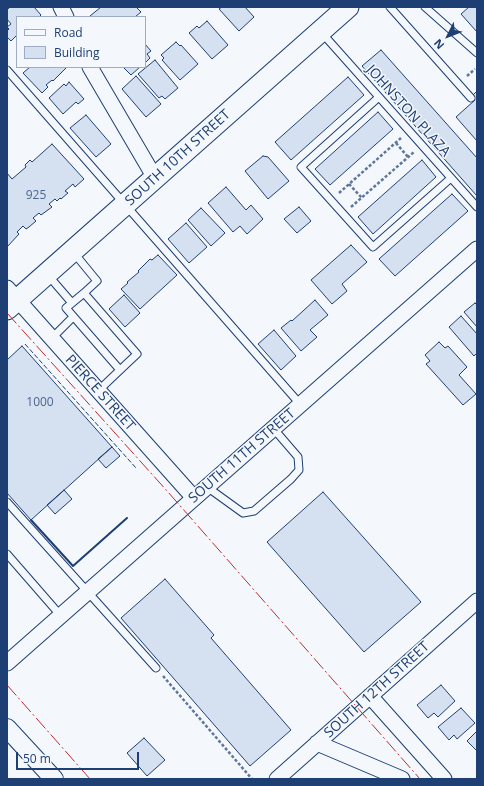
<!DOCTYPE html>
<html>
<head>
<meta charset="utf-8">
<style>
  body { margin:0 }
  #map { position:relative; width:484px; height:786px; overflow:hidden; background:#f4f7fb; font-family:"Open Sans",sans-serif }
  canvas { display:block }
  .frame { position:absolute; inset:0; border:8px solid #1d3f73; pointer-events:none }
  .legend { position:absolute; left:16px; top:16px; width:130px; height:52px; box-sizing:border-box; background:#f4f7fb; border:1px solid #9eadc5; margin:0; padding:5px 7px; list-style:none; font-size:12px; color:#1d3f73 }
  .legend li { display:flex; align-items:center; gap:8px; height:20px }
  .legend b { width:20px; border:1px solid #9eadc5 }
  .north { position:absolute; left:428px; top:16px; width:40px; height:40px; -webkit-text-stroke:3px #f4f7fb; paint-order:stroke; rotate:228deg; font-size:11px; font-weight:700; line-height:16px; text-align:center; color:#1d3f73 }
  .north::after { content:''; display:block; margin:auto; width:14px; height:18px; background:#1d3f73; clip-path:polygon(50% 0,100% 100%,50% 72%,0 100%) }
  .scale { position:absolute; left:16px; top:752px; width:123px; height:18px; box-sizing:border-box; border:2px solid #1d3f73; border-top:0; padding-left:5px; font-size:12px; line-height:14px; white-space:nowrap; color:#1d3f73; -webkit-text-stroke:3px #f4f7fb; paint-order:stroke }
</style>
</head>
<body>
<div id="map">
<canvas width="484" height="786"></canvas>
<div class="frame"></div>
<ul class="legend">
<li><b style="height:5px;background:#f4f7fb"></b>Road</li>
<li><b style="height:11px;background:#d5e0f0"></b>Building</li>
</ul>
<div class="north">N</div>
<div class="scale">50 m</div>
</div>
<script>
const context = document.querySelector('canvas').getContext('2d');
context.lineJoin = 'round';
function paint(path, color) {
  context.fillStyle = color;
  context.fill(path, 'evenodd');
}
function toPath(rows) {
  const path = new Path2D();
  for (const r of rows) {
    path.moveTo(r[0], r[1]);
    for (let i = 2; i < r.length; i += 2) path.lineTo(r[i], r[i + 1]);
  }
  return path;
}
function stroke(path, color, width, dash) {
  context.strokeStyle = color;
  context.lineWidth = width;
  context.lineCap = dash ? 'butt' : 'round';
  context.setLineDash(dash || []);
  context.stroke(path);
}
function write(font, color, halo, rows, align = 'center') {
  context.font = font + ' "Open Sans",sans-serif';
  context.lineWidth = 3;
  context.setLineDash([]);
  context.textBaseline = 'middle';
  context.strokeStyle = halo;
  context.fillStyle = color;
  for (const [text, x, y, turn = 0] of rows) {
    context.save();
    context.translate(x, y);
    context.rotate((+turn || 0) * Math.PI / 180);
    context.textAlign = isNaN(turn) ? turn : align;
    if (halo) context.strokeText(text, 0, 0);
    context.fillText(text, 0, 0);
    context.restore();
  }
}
const building = toPath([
  [10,7,34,7,41,15,39,17,17,17,17,35,11,41,7,37,7,31,9,29,7,27,11,24,7,19,7,10,10,7],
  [101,7,136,7,141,12,135,17,91,17,90,16,101,7],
  [222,7,245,7,254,17,239,31,219,9,222,7],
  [469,7,477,7,477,32,461,14,469,7],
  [207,21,228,45,212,59,189,33,197,26,199,28,207,21],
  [176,42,180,46,181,45,198,64,180,80,162,60,164,58,161,55,176,42],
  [145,44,151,51,147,54,150,58,145,63,145,44],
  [381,50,477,158,477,196,362,66,381,50],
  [155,60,178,88,165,99,162,96,159,98,138,74,155,60],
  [30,67,65,67,66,68,53,81,52,80,46,85,48,87,42,93,23,73,30,67],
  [123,67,140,67,131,75,123,67],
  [136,76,161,104,146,117,122,89,136,76],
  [348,77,364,95,291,160,275,142,348,77],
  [69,82,84,99,78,104,76,102,63,114,49,98,64,84,66,86,69,82],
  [477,91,477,141,456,117,475,100,472,96,477,91],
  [378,112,393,129,330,185,315,169,378,112],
  [86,115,111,144,96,157,70,128,86,115],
  [52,144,84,179,75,187,73,184,65,191,68,193,61,199,60,198,57,201,55,199,49,204,52,207,41,215,39,213,33,218,36,221,29,227,26,229,23,226,17,232,19,234,7,247,7,173,12,179,26,167,25,165,30,160,32,162,52,144],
  [263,156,268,157,289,181,268,199,245,171,263,156],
  [422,160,436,177,373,234,358,217,422,160],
  [226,187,246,210,251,205,263,219,247,234,240,226,233,232,208,203,226,187],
  [452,194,468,211,395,276,379,259,452,194],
  [299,207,311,221,297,233,284,219,299,207],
  [201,208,225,233,211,246,188,220,201,208],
  [186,223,207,247,189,263,168,239,186,223],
  [351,245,367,262,342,284,347,291,332,304,311,280,351,245],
  [158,255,177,275,140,309,121,289,128,283,127,282,139,272,138,271,150,259,152,260,158,255],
  [124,295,140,313,125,327,109,309,124,295],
  [315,300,328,315,310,330,317,337,301,351,281,328,291,320,292,321,315,300],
  [475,303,477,305,477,327,464,312,475,303],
  [461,316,477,334,477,353,474,356,449,327,461,316],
  [274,330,296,356,281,370,258,344,274,330],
  [439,342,445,348,448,346,467,367,459,375,476,394,463,405,426,364,430,361,425,355,439,342],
  [22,346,112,447,31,520,7,493,7,360,22,346],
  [112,447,120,456,106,468,98,459,112,447],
  [64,490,72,499,55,514,47,505,64,490],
  [323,492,421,602,364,652,267,542,323,492],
  [165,579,214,635,211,638,291,730,250,766,121,618,165,579],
  [441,685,455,701,438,717,434,713,428,718,417,705,441,685],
  [461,708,475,723,457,739,454,735,449,740,438,727,461,708],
  [477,731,477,751,467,741,477,731],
  [144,738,165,760,147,776,127,753,144,738]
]);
paint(building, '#d5e0f0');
stroke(building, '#1d3f73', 1);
const service = toPath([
  [390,7,471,98],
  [425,7,477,53],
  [322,33,477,207],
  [7,70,300,404],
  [379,97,301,167,373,247,451,178],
  [74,253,97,281,84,293],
  [47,274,72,303],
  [51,339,73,317],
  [98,391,120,370,137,354,84,293,66,308,120,370],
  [207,487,243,513,254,511,291,479,299,470,298,457,273,428],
  [7,502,156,668],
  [7,554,61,616]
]);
const minor = toPath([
  [61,7,66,17],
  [90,67,155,178],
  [7,288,194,498],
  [7,663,477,249],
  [370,696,444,779],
  [317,743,402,779],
  [277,779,477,601]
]);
const tertiary = toPath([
  [7,728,54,779]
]);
const secondary = toPath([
  [7,309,348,7]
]);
stroke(service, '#1d3f73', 9);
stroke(minor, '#1d3f73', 17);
stroke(tertiary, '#1d3f73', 20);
stroke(secondary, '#1d3f73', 23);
stroke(toPath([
  [467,76,475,69],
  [396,143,408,157],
  [349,184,362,198],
  [339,193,401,138],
  [351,207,414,152],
  [163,676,252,779]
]), '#5e769c', 2.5, [3, 2]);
stroke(service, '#f4f7fb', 7);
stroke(minor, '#f4f7fb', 15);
stroke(tertiary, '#f4f7fb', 18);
stroke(secondary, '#f4f7fb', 21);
stroke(toPath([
  [25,344,136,468]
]), '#1d3f73', 1, [5, 2]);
stroke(toPath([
  [31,520,73,566,127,518]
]), '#1d3f73', 2);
stroke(toPath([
  [7,313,168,492,420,779],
  [7,685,90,779]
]), '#c62828', 1, [14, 3, 2, 3]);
write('12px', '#4b6792', null, [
  ["925",36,196],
  ["1000",40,403]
]);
write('14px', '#1d3f73', '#f4f7fb', [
  ["JOHNSTON PLAZA",408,111,48],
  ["SOUTH 10TH STREET",178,158,-42],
  ["PIERCE STREET",100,393,48],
  ["SOUTH 11TH STREET",242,456,-41],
  ["SOUTH 12TH STREET",377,690,-42]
]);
</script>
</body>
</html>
